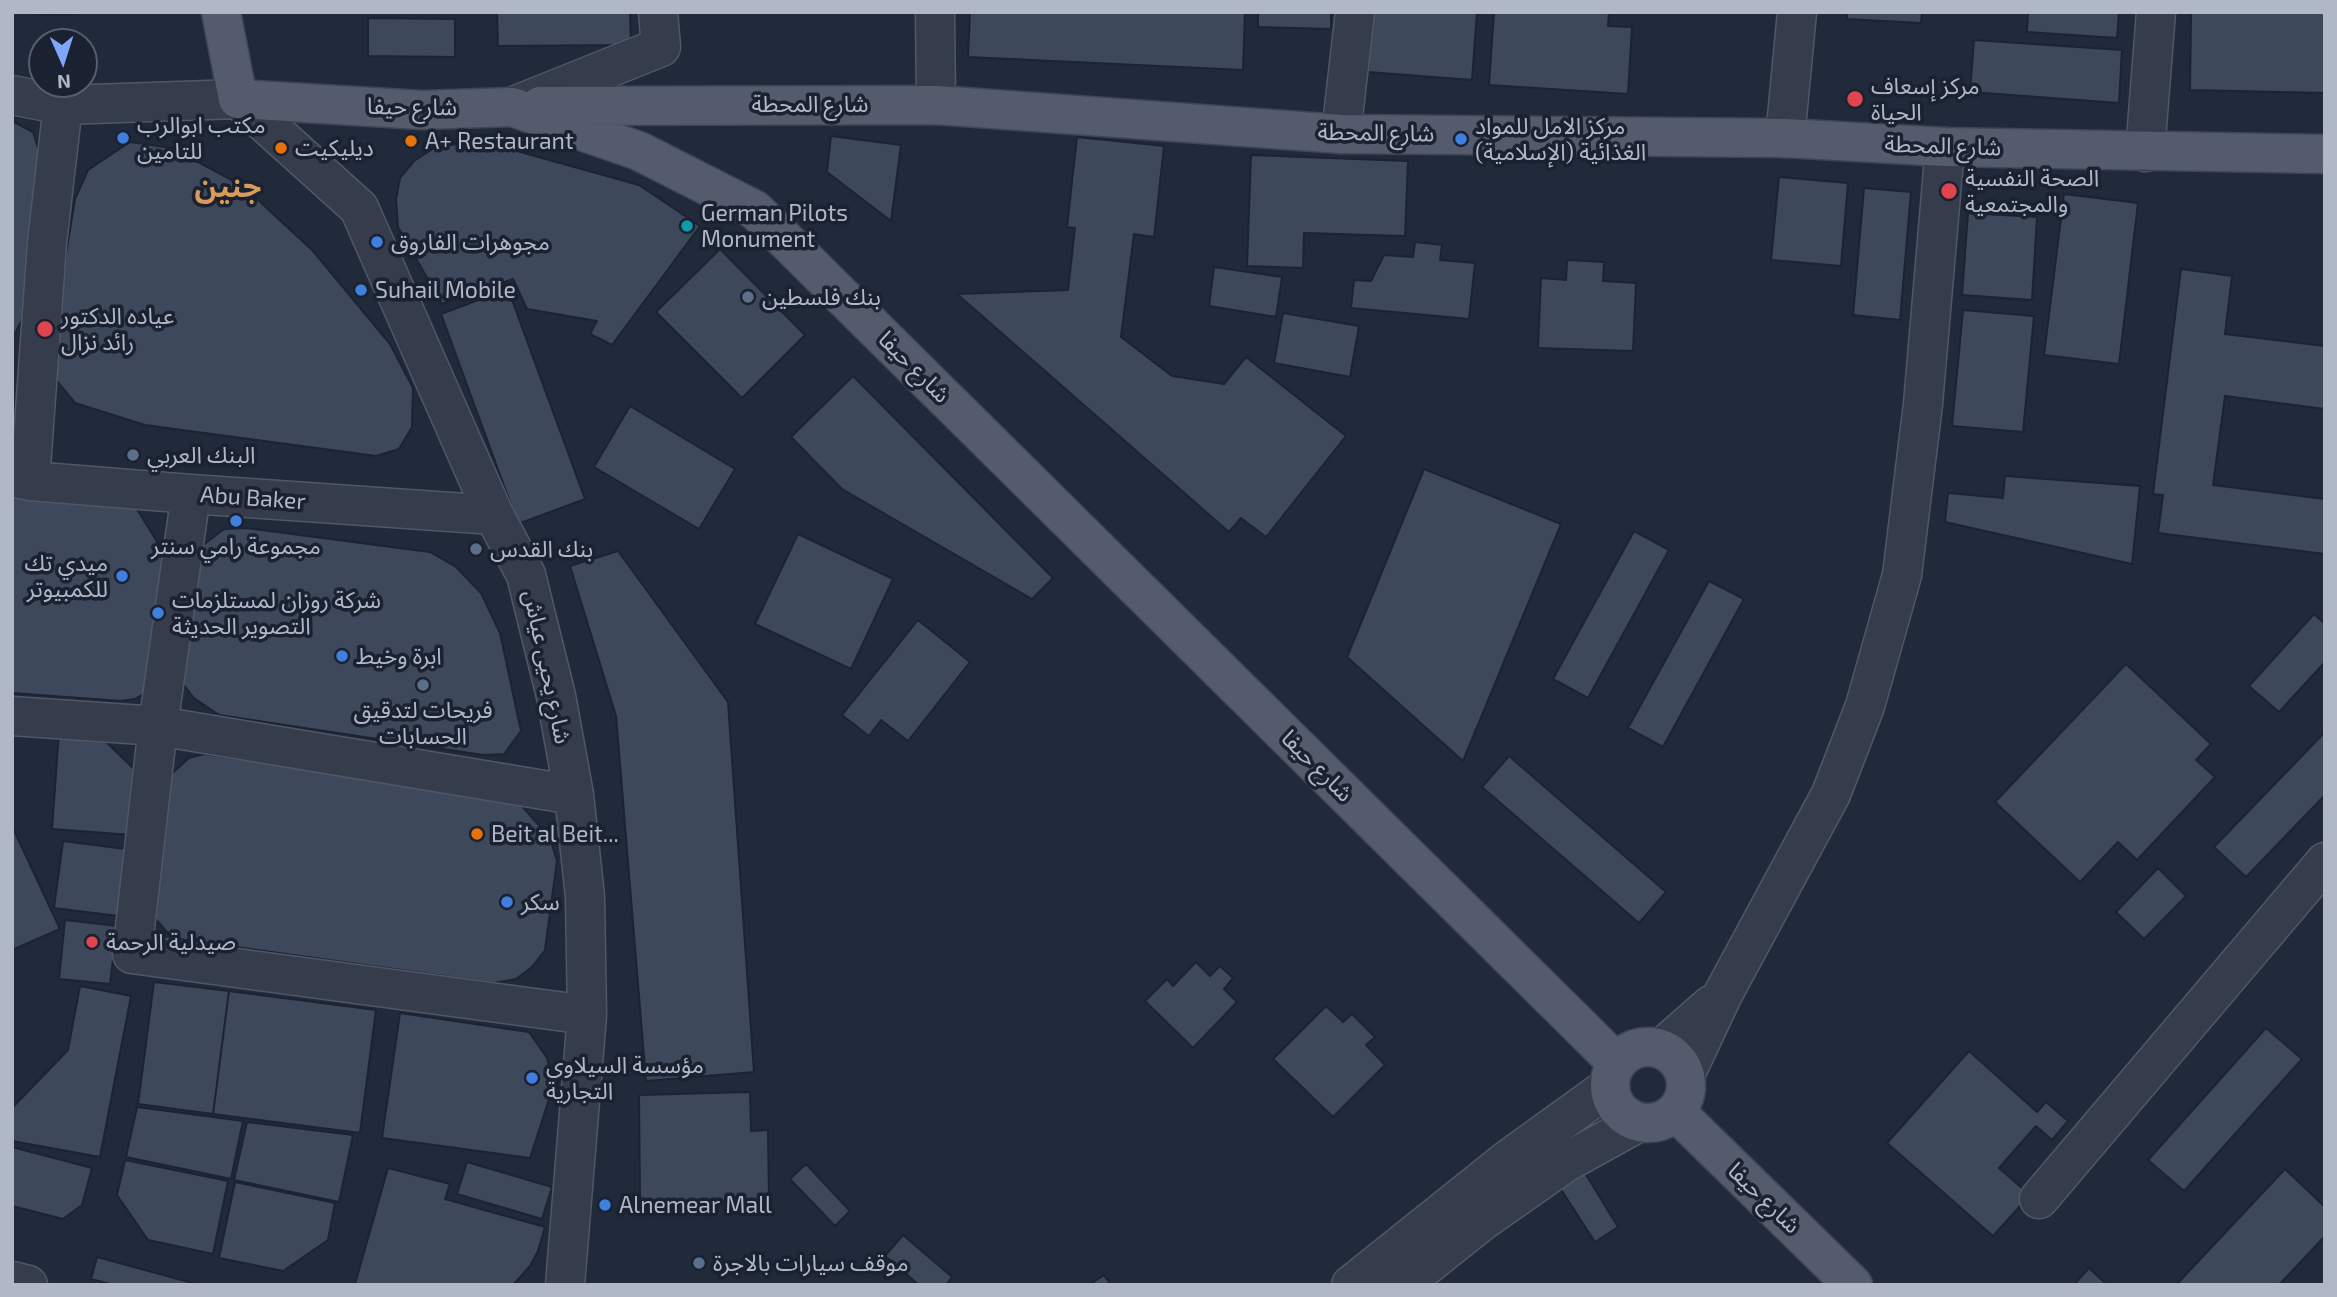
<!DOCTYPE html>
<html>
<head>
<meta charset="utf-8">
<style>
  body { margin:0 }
  #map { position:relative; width:2337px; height:1297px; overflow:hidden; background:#212a3b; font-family:"Exo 2",sans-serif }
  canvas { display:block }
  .frame { position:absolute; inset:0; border:14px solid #b0b7c7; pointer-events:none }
  .north { position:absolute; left:28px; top:28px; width:70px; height:70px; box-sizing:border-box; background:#1a2130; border:2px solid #565d6c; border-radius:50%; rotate:177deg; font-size:19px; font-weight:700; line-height:28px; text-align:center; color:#b0b7c7 }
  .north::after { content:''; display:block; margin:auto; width:24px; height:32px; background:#80a6fc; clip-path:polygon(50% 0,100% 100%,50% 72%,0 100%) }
</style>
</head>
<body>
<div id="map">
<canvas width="2337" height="1297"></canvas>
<div class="frame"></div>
<div class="north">N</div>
</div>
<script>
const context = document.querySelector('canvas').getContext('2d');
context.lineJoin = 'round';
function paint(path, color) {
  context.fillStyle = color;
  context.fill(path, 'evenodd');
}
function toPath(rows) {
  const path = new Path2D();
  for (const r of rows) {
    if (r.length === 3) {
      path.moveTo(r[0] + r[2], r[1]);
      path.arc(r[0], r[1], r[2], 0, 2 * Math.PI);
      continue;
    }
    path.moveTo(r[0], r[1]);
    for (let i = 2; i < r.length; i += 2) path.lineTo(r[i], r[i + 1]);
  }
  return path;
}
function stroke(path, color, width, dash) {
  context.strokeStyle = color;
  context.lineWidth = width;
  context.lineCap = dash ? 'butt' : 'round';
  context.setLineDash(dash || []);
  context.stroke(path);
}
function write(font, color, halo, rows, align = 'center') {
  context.font = font + ' "Exo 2","Noto Sans Arabic",sans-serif';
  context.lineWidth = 7;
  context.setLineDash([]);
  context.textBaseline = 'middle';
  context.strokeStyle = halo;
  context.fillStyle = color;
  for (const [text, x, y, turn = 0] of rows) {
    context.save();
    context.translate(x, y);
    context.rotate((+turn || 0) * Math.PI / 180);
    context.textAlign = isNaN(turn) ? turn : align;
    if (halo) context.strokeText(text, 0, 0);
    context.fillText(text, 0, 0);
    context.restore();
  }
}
const building = toPath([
  [19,12,112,12,50,15,19,12],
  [497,12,630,12,631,45,498,46,497,12],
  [970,12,1245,12,1243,70,968,57,970,12],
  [1258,12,1331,12,1331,29,1258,27,1258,12],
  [1373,12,1477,12,1472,80,1368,72,1373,12],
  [1494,12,1609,12,1608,26,1632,27,1628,94,1489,85,1494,12],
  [1847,12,1922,12,1921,23,1847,19,1847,12],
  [2028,12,2119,12,2117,38,2027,32,2028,12],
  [2191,12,2325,12,2325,93,2190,90,2191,12],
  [368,18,455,19,455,57,368,56,368,18],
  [1974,40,2122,50,2119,103,1970,92,1974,40],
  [12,121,33,132,40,154,29,307,12,339,12,121],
  [831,136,901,145,891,221,827,172,831,136],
  [1077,137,1164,146,1154,237,1134,234,1121,337,1172,376,1224,384,1246,357,1346,436,1266,537,1241,518,1229,532,957,294,1068,290,1075,228,1067,227,1077,137],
  [130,142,172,148,243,186,313,251,390,344,413,388,412,427,399,449,376,456,145,425,75,403,47,369,75,199,88,170,130,142],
  [459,144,506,148,639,185,700,226,612,345,590,334,597,321,527,309,513,279,442,304,398,227,396,199,400,178,414,161,437,146,459,144],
  [1251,155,1408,161,1405,236,1304,233,1303,268,1247,266,1251,155],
  [1779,177,1848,183,1841,266,1771,260,1779,177],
  [1864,188,1911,192,1900,320,1853,315,1864,188],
  [2064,194,2138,203,2119,364,2044,355,2064,194],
  [1968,213,2037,217,2032,300,1962,295,1968,213],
  [1415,242,1442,245,1440,260,1475,263,1469,319,1351,308,1354,280,1371,281,1384,255,1413,257,1415,242],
  [720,249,805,335,742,398,656,312,720,249],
  [1567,260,1604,262,1603,281,1636,283,1633,351,1538,348,1541,278,1566,280,1567,260],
  [1214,267,1282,277,1276,317,1209,306,1214,267],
  [2181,269,2232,276,2225,334,2325,346,2325,409,2225,396,2213,485,2325,499,2325,554,2158,533,2163,495,2153,494,2181,269],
  [508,289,585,499,518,524,441,314,508,289],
  [1963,310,2034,316,2023,432,1952,426,1963,310],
  [1283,313,1359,326,1350,377,1274,363,1283,313],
  [853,376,1053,578,1032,599,842,489,791,437,853,376],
  [630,406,735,469,699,529,594,467,630,406],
  [1424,469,1561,524,1463,761,1347,657,1424,469],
  [2005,476,2140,486,2132,564,1945,522,1948,493,2003,498,2005,476],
  [12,495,135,506,167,558,148,691,135,699,121,701,12,693,12,495],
  [246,528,430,552,456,567,481,593,500,633,521,731,504,754,483,755,219,715,194,698,183,684,198,549,224,529,246,528],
  [1634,531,1669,550,1588,698,1553,679,1634,531],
  [798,534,893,579,851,669,755,624,798,534],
  [618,551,728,702,754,1072,646,1081,616,716,570,566,618,551],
  [1709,581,1744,599,1663,747,1628,728,1709,581],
  [2314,614,2325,624,2325,662,2279,712,2249,686,2314,614],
  [918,620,970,662,908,741,881,720,869,736,842,715,918,620],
  [2126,664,2211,744,2196,760,2215,777,2137,860,2118,842,2080,882,1995,802,2126,664],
  [59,732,99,735,137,772,132,835,52,829,59,732],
  [2325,732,2325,795,2246,877,2214,847,2325,732],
  [204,754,500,795,521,805,550,838,557,861,545,950,532,967,516,979,494,983,178,939,167,932,151,914,169,776,189,758,204,754],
  [1509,756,1666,892,1639,923,1482,787,1509,756],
  [12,826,60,929,12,950,12,826],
  [63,841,126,849,118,916,54,908,63,841],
  [2158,868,2186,896,2144,939,2116,912,2158,868],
  [65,920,117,926,110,984,59,979,65,920],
  [1196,962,1210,976,1220,966,1233,978,1224,989,1237,1002,1193,1048,1145,1001,1167,979,1173,986,1196,962],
  [154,982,229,991,213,1114,138,1104,154,982],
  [80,986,131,996,100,1157,12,1141,12,1108,68,1050,80,986],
  [229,991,376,1010,360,1133,213,1114,229,991],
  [1326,1006,1343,1022,1352,1014,1375,1037,1366,1045,1385,1065,1333,1117,1273,1059,1326,1006],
  [400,1013,529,1032,547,1058,553,1087,530,1158,382,1138,400,1013],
  [2266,1028,2302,1059,2184,1191,2148,1160,2266,1028],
  [1969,1051,2037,1112,2046,1102,2068,1121,2052,1140,2036,1126,1999,1168,2030,1195,1993,1236,1887,1143,1969,1051],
  [750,1092,751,1131,768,1130,769,1201,640,1202,639,1095,750,1092],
  [137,1107,243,1121,231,1179,126,1157,137,1107],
  [247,1122,353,1135,339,1202,234,1180,247,1122],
  [12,1147,92,1168,82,1205,63,1219,12,1206,12,1147],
  [125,1160,228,1181,213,1254,148,1240,117,1195,125,1160],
  [467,1162,552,1187,542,1219,457,1194,467,1162],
  [806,1164,850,1211,835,1226,790,1179,806,1164],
  [388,1168,450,1184,445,1199,545,1227,538,1251,530,1266,513,1285,355,1284,388,1168],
  [2285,1169,2325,1207,2325,1236,2279,1285,2176,1285,2285,1169],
  [1585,1173,1618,1227,1595,1242,1560,1188,1585,1173],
  [235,1182,335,1203,328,1240,283,1271,219,1258,235,1182],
  [903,1235,952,1277,946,1285,919,1285,885,1256,903,1235],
  [97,1257,200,1285,114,1285,91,1279,97,1257],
  [2089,1268,2107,1285,2074,1285,2089,1268],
  [1104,1275,1111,1285,1089,1285,1104,1275]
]);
paint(building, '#3d485b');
stroke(building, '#1c2332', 2);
const minor = toPath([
  [935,12,936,105],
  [12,95,63,105,238,99,359,208,494,515,526,575,556,696,574,795,585,897,587,1015,565,1285],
  [514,106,661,47,658,12],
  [1341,134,1355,12],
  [1785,138,1797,12],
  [2145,152,2156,12],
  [12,477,30,481,191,494,494,515],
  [30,481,47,243,63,105],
  [191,494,158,726,132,954,587,1015],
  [12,716,158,726,574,795],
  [1661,1049,1711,1005],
  [1685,1075,1723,994,1831,794,1865,706,1902,575,1923,404,1945,147],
  [2039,1199,2325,862],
  [12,1281,28,1285],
  [1351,1285,1506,1161,1610,1086],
  [1402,1285,1481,1222,1565,1163,1639,1122]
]);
const major = toPath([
  [221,12,238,99,422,110,512,107,639,151,755,210,1617,1063],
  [540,106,936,105,1341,134,1785,138,1945,147,2325,154],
  [1648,1085,38],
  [1676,1112,1853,1285]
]);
stroke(minor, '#505766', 41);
stroke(major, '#3e4554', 41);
stroke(minor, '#353c4b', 38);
stroke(major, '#535b6c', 38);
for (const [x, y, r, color] of [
  [1855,99,9,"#e0444e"],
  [123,138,7,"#3f7fe0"],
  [1461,139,7,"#3f7fe0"],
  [411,141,7,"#e8710a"],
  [281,148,7,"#e8710a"],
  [1949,191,9,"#e0444e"],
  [687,226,7,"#0f9aa8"],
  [377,242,7,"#3f7fe0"],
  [361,290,7,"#3f7fe0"],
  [748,297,7,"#5c6f8a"],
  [45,329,9,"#e0444e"],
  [133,455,7,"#5c6f8a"],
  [236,521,7,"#3f7fe0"],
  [476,549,7,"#5c6f8a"],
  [122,576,7,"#3f7fe0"],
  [158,613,7,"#3f7fe0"],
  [342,656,7,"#3f7fe0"],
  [423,685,7,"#5c6f8a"],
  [477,834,7,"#e8710a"],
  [507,902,7,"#3f7fe0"],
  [92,942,7,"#e0444e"],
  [532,1078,7,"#3f7fe0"],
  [605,1205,7,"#3f7fe0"],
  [699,1263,7,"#5c6f8a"]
]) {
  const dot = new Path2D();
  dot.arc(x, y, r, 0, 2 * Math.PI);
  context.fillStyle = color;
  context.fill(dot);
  stroke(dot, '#1a2130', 2.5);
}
write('23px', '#b0b7c7', '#1a2130', [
  ["مركز إسعاف",1871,86],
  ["الحياة",1871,112],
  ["مكتب ابوالرب",137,125],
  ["للتامين",137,151],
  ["مركز الامل للمواد",1475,126],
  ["الغذائية (الإسلامية)",1475,152],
  ["A+ Restaurant",425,141],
  ["ديليكيت",295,148],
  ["الصحة النفسية",1965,178],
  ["والمجتمعية",1965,204],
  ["German Pilots",701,213],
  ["Monument",701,239],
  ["مجوهرات الفاروق",391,242],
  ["Suhail Mobile",375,290],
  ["بنك فلسطين",762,297],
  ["عياده الدكتور",61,316],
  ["رائد نزال",61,342],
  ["البنك العربي",147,455],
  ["مجموعة رامي سنتر",236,546,"center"],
  ["بنك القدس",490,549],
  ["ميدي تك",108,563,"right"],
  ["للكمبيوتر",108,589,"right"],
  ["شركة روزان لمستلزمات",172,600],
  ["التصوير الحديثة",172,626],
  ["ابرة وخيط",356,656],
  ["فريحات لتدقيق",423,710,"center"],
  ["الحسابات",423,736,"center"],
  ["Beit al Beit...",491,834],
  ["سكر",521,902],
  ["صيدلية الرحمة",106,942],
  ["مؤسسة السيلاوي",546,1065],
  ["التجارية",546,1091],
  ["Alnemear Mall",619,1205],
  ["موقف سيارات بالاجرة",713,1263]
], 'left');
write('23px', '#b0b7c7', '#1a2130', [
  ["شارع المحطة",810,104],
  ["شارع حيفا",412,107,1],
  ["شارع المحطة",1376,133,1],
  ["شارع المحطة",1943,146,2],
  ["شارع حيفا",914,367,45],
  ["Abu Baker",253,498,4],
  ["شارع يحيى عياش",547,667,78],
  ["شارع حيفا",1317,766,45],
  ["شارع حيفا",1764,1198,44]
]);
write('bold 30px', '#d89b5a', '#1a2130', [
  ["جنين",228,187]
]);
</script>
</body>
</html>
